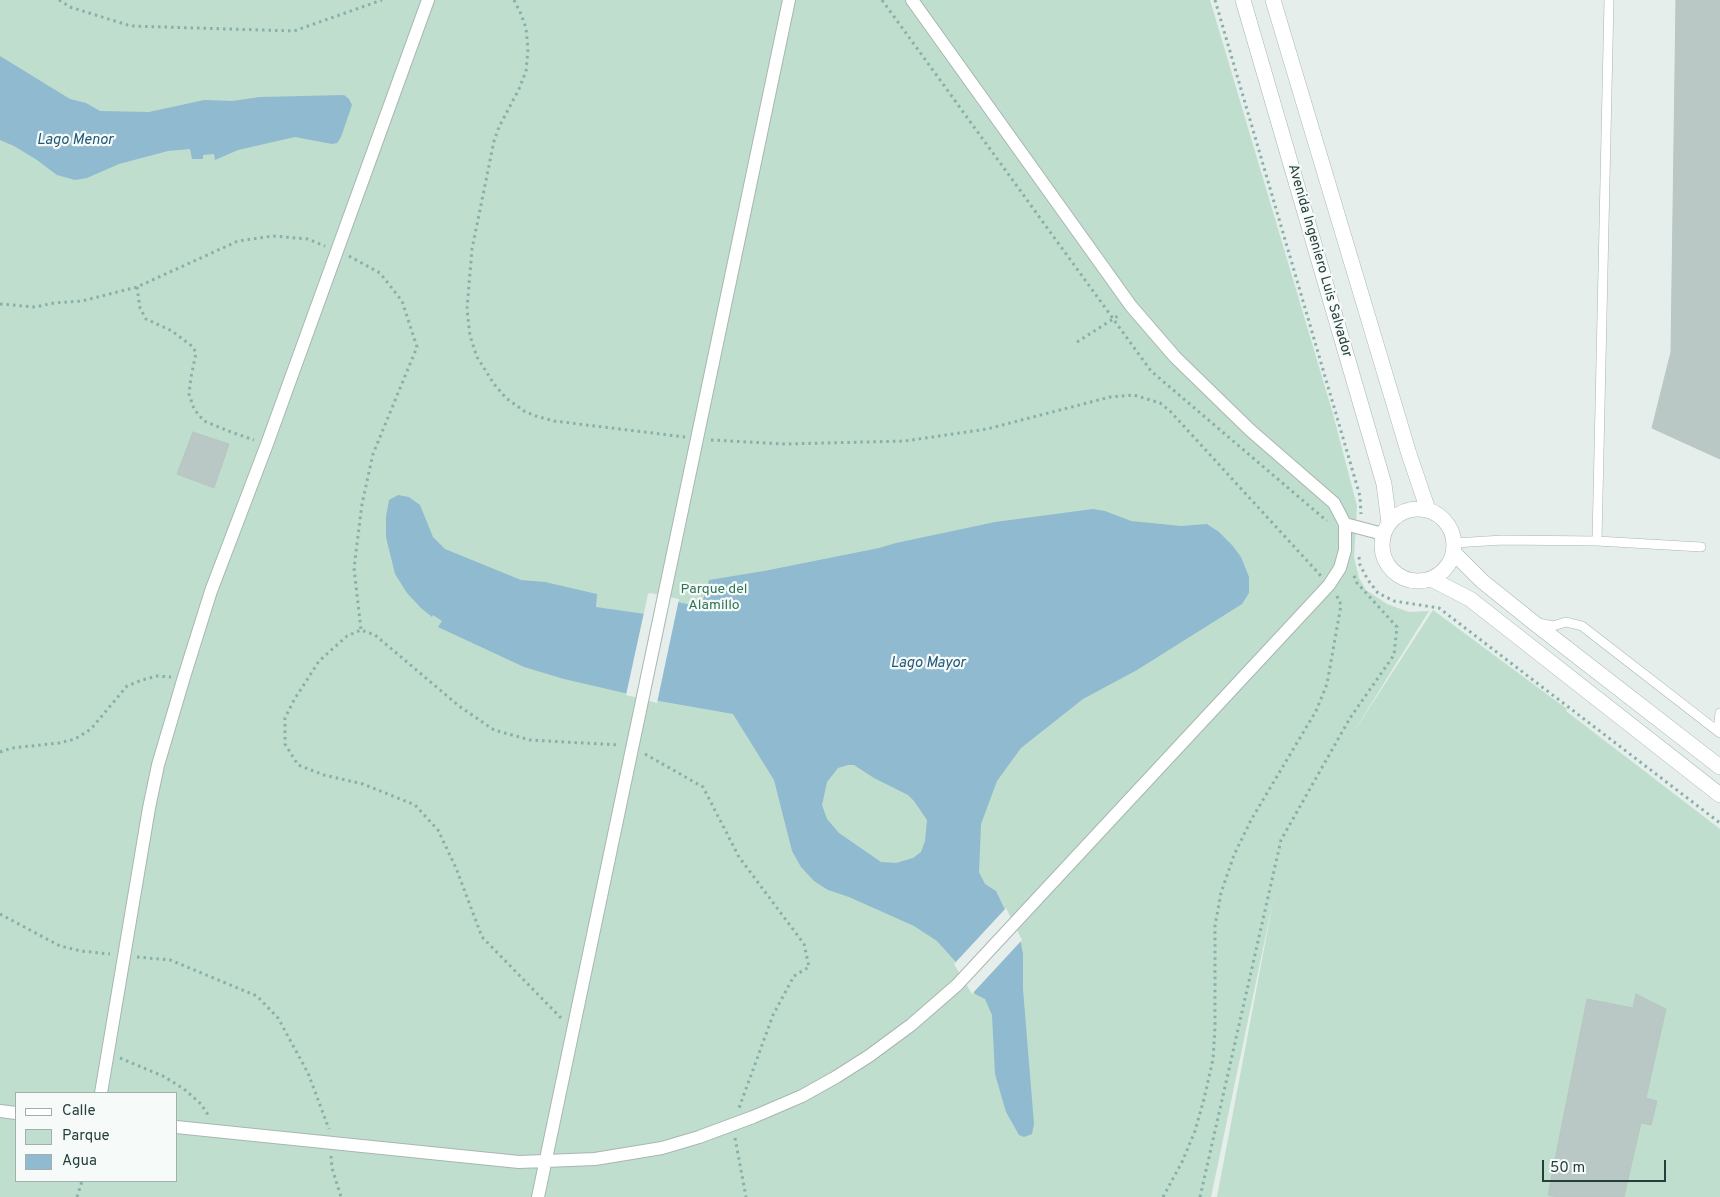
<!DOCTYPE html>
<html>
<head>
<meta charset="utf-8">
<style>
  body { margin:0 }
  #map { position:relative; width:1720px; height:1197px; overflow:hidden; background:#e5eeeb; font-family:Overpass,sans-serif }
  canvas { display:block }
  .legend { position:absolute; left:15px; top:1092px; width:162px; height:90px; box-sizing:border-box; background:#f6faf9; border:1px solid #a2afae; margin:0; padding:6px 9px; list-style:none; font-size:15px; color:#253f3d }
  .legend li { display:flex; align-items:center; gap:10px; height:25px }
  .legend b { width:25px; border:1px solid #a2afae }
  .scale { position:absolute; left:1542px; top:1160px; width:124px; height:22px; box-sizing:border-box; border:2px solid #253f3d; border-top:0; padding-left:6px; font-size:15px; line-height:18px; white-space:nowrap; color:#253f3d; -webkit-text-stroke:4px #f6faf9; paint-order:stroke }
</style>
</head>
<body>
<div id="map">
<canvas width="1720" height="1197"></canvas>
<ul class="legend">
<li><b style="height:6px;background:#fff"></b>Calle</li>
<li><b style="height:14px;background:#bfdecd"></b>Parque</li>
<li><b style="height:14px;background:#90bad0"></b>Agua</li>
</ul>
<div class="scale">50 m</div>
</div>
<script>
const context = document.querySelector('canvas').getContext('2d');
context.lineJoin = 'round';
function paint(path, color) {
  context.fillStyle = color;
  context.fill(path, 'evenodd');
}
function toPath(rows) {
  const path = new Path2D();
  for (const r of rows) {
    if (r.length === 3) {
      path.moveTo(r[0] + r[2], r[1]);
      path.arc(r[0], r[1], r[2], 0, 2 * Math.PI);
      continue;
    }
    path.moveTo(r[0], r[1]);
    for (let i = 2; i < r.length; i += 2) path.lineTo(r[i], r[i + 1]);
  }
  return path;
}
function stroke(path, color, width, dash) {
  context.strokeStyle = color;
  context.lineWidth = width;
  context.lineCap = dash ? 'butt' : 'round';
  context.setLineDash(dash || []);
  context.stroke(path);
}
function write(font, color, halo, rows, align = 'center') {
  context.font = font + ' Overpass,sans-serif';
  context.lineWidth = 4.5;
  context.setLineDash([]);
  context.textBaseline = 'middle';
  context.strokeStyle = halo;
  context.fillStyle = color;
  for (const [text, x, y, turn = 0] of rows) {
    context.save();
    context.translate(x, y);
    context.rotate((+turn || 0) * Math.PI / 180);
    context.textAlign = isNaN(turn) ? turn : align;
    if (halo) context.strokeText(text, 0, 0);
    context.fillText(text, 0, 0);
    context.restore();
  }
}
paint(toPath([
  [0,0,1210,0,1333,414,1357,506,1354,557,1359,578,1366,590,1387,604,1409,612,1429,611,1351,736,1433,610,1567,709,1566,711,1720,829,1720,1197,1217,1197,1274,896,1211,1197,0,1197],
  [16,1093,176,1093,176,1181,16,1181]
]), '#bfdecd');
paint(toPath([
  [0,56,70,99,86,103,100,111,149,112,204,100,232,101,260,97,344,95,349,99,352,105,341,137,337,143,332,144,295,137,238,150,215,160,214,154,203,155,203,159,192,159,190,149,168,151,119,164,87,178,75,180,57,175,37,160,14,146,0,140],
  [398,495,409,497,420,505,433,537,445,549,521,580,545,582,597,594,596,607,645,614,649,596,701,607,709,580,764,571,879,548,896,543,995,522,1093,509,1105,511,1131,521,1181,526,1207,524,1219,532,1232,545,1241,557,1249,577,1249,593,1242,604,1137,670,1083,699,1021,748,997,781,981,824,979,872,985,884,996,891,1021,943,1023,954,1023,989,1034,1124,1032,1134,1024,1137,1019,1135,1006,1112,995,1074,992,1015,985,999,975,994,955,961,937,941,914,926,849,897,828,890,814,881,801,867,792,851,774,780,733,714,659,701,564,679,524,667,438,627,442,621,433,615,432,617,421,608,407,593,395,574,386,537,386,517,389,500],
  [848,765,854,765,874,778,908,795,914,801,927,820,925,841,921,852,913,858,896,863,881,862,839,833,827,819,822,805,827,782,838,768]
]), '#90bad0');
paint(toPath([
  [650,593,679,599,657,703,626,695,648,594],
  [1006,908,1022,940,972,994,954,964]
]), '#e5eeeb');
const building = toPath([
  [1676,0,1720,0,1720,459,1652,428,1671,352,1676,0],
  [193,432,229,444,214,488,177,474,193,432],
  [1636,994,1666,1009,1646,1098,1657,1101,1651,1125,1641,1123,1624,1197,1556,1197,1548,1195,1587,999,1633,1008,1636,994]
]);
paint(building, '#bac8c5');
stroke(building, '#b7c7c3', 1);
const service = toPath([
  [1597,541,1609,0],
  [1454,543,1503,540,1597,541,1701,547],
  [1538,623,1553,626,1566,622,1582,626,1720,733],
  [1718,731,1720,713]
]);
const pedestrian = toPath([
  [1345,524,1383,534],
  [101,1093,149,808,158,765,184,677,211,591,267,444,428,0],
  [0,1111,16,1113],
  [176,1127,519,1162,545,1161,595,1159,662,1148,699,1137,753,1117,802,1096,836,1077,869,1056,911,1025,957,985,1329,585,1340,568,1345,550,1345,524,1334,503,1250,430,1175,357,1131,306,912,0],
  [538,1197,789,0]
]);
const tertiary = toPath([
  [1243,0,1384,484,1389,523],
  [1273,0,1409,454,1428,510],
  [1418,545,36],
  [1454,553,1482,581,1533,622,1720,767],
  [1431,579,1470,599,1720,795]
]);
stroke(service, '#a8b6b3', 10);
stroke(pedestrian, '#a8b6b3', 14);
stroke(tertiary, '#a8b6b3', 16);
stroke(toPath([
  [59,0,70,7,131,26,294,31,382,0],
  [514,0,521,14,526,28,528,49,526,71,519,89,499,127,494,141,472,249,467,309,470,336,477,357,494,384,506,398,524,411,536,416,554,421,685,437],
  [882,0,1151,371,1327,521],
  [1215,0,1360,496,1361,514],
  [349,256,380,273,402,301,417,347,373,454,362,504,354,568,361,630],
  [137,287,140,308,146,319,172,331,193,347,196,353,191,377,189,394,194,409,204,421,231,432,254,440],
  [0,304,35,307,54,303,82,301,137,287,238,241,273,236,308,239,325,246],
  [1077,342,1121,314],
  [711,440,785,444,905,441,987,429,1110,397,1134,395,1160,403,1170,411,1321,576],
  [1359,557,1360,565,1368,580,1378,593,1394,601,1439,608,1720,823],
  [0,752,12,748,59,743,75,739,91,729,127,686,142,680,157,676,171,677],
  [645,754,703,787,739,857,804,944,809,967,794,976,773,1015,739,1108],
  [0,914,60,946,81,951,110,954],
  [137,957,170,960,257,996,278,1018,308,1073,329,1129],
  [561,1018,482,937,456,868,438,830,415,805,363,784,324,775,298,765,285,744,285,718,294,700,319,661,347,636,361,630,375,635,459,706,494,730,530,740,619,745],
  [120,1058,163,1076,184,1089,201,1104,210,1118],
  [735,1138,746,1197],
  [331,1156,332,1168,341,1197],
  [77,1197,82,1181],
  [1163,1197,1182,1162,1195,1131,1204,1099,1213,1059,1215,1027,1215,926,1221,893,1234,855,1251,820,1316,711,1327,684,1341,605,1337,596],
  [1200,1197,1281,840,1350,718,1394,655,1397,627,1357,583,1353,573]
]), '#87b0aa', 3, [2.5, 4]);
stroke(service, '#fff', 9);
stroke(pedestrian, '#fff', 12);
stroke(tertiary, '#fff', 15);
write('14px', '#253f3d', '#f6faf9', [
  ["Avenida Ingeniero Luis Salvador",1319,261,74]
]);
write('14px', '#307457', '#f6faf9', [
  ["Parque del",714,590],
  ["Alamillo",714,606]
]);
write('italic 15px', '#205a79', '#f6faf9', [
  ["Lago Menor",75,141],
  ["Lago Mayor",928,664]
]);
</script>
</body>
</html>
